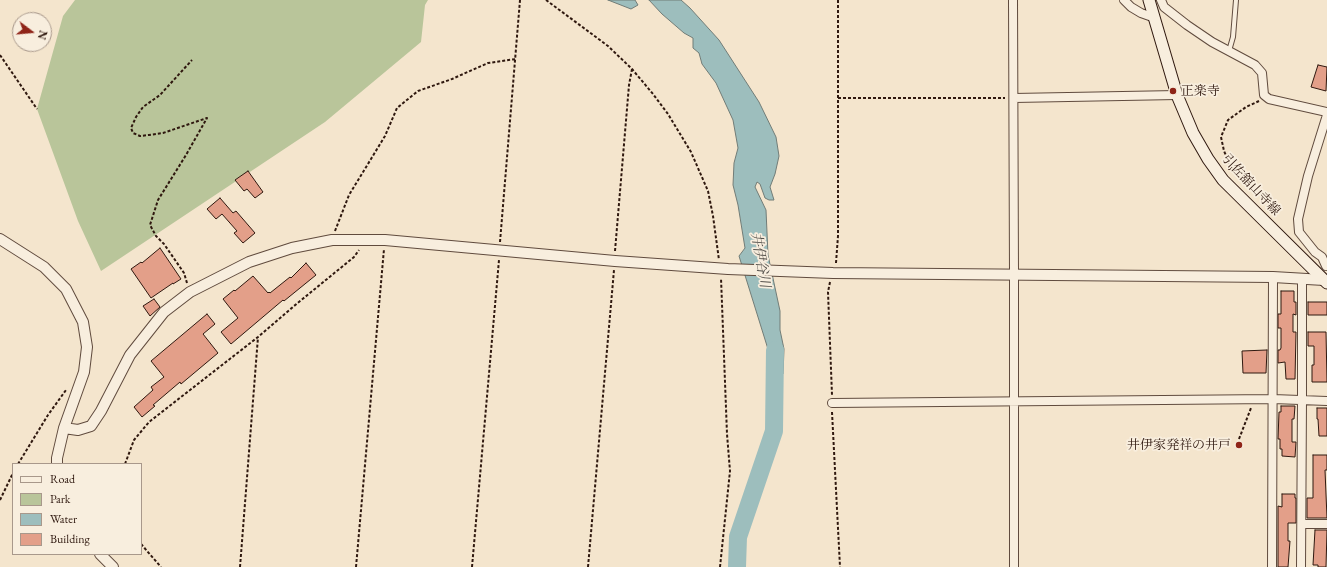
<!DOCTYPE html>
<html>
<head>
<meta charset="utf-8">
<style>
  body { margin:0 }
  #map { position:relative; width:1327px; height:567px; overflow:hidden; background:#f4e5cd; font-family:"EB Garamond",serif }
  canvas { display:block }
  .legend { position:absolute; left:12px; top:463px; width:130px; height:92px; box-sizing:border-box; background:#f8eede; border:1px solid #a8988b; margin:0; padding:5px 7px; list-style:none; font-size:12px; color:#2f180f }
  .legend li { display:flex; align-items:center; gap:8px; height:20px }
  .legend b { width:20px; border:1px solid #a8988b }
  .north { position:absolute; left:12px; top:12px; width:40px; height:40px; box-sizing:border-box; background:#f8eede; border:1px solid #a8988b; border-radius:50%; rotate:106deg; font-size:11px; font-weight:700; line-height:16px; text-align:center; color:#2f180f }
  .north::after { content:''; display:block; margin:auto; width:14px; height:18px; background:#8f2418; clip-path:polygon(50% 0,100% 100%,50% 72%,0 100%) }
</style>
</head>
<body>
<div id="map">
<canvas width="1327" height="567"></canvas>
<ul class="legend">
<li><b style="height:5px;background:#f8eede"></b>Road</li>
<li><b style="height:11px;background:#b9c59a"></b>Park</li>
<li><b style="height:11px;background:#9dbebd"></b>Water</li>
<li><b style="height:11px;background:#e39f89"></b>Building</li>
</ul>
<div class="north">N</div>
</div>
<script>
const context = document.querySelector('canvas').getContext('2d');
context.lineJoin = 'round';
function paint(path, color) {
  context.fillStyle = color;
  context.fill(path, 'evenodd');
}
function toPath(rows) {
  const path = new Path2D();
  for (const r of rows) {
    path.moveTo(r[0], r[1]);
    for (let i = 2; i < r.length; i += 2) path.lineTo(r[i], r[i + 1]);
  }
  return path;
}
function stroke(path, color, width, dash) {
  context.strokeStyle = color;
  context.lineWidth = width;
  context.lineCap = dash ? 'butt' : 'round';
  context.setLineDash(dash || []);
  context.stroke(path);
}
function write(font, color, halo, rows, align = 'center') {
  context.font = font + ' "EB Garamond","Noto Serif JP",serif';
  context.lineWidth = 3.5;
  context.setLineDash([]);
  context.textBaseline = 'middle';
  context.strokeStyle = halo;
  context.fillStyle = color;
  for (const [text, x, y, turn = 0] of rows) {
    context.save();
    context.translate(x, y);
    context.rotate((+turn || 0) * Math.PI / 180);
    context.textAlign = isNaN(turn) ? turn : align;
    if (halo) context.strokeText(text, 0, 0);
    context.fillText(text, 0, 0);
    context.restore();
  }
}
paint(toPath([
  [75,0,428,0,425,5,421,42,325,122,101,271,78,221,37,109,63,16]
]), '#b9c59a');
const water = toPath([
  [608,0,635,0,638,5,631,9,608,0],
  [649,0,681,0,690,8,719,40,759,102,776,137,779,156,775,174,770,187,774,200,769,200,765,198,760,184,757,182,755,187,766,210,768,255,780,311,780,330,784,349,783,374,771,375,772,362,739,256,745,248,738,205,733,185,734,163,738,148,733,120,716,83,702,64,699,53,693,48,693,38,684,33,662,14,649,0]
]);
paint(water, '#9dbebd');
stroke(water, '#717c77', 1);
stroke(toPath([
  [737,567,738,537,774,431,775,350]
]), '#9dbebd', 18);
const building = toPath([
  [1318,65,1327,67,1326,91,1311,87,1318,65],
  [248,171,263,192,255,198,247,189,244,191,235,180,248,171],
  [220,198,233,213,236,211,255,233,243,243,234,233,237,231,222,214,216,219,207,209,220,198],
  [160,248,181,279,173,284,173,283,151,298,131,269,141,262,142,263,160,248],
  [306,263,316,275,284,301,283,300,231,344,221,332,238,318,223,299,234,290,235,291,253,276,268,293,269,292,270,293,290,277,291,278,306,263],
  [1281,291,1294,291,1294,302,1296,302,1296,315,1293,314,1293,332,1296,332,1295,379,1286,379,1285,362,1278,363,1278,350,1280,350,1281,348,1281,328,1278,328,1278,314,1281,314,1281,291],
  [154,299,160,307,150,316,143,306,154,299],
  [1308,302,1327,302,1327,315,1308,315,1308,302],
  [207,314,215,324,203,334,218,353,181,384,180,382,153,405,155,406,142,417,134,407,153,390,151,387,164,377,151,361,207,314],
  [1308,332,1326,332,1327,382,1312,382,1312,365,1314,365,1314,346,1308,346,1308,332],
  [1267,350,1266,373,1243,373,1242,351,1267,350],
  [1281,406,1295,406,1294,419,1292,419,1292,442,1296,442,1295,457,1282,456,1282,449,1280,449,1280,439,1278,439,1279,412,1281,412,1281,406],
  [1317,408,1327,408,1327,436,1319,436,1318,419,1317,419,1317,408],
  [1313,455,1327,455,1327,470,1325,470,1327,518,1307,518,1307,498,1313,498,1313,455],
  [1282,494,1295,494,1295,498,1296,498,1296,523,1288,523,1288,541,1290,541,1288,567,1278,567,1278,506,1282,507,1282,494],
  [1315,530,1327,530,1326,567,1318,567,1318,565,1313,565,1315,530]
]);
paint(building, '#e39f89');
stroke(building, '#2f180f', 1);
const service = toPath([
  [1229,51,1233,37,1236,0]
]);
const minor = toPath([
  [1013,0,1014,275,1014,567],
  [1124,0,1131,7,1141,13,1155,18],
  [1161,0,1164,7,1187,25,1212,42,1255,65,1262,73,1264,95,1269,99,1327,112],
  [1014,98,1177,95],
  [1326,266,1322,257,1315,252,1299,232,1298,219,1308,176,1327,115],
  [832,403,1273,399,1327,401],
  [1302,524,1327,524],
  [1272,567,1273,277],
  [1301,567,1302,400,1302,279]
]);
const tertiary = toPath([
  [0,239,44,267,66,289,83,322,87,347,84,372,64,428,57,458,57,464],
  [64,428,78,430,91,426,101,411,130,355,164,312,190,292,249,262,292,248,332,240,385,240,615,261,728,269,833,273,1273,277,1324,280],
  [100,554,113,567]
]);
const secondary = toPath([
  [1149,0,1177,95,1193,133,1208,159,1223,180,1327,283]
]);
stroke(service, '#604b3e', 6);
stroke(minor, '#604b3e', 10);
stroke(tertiary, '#604b3e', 12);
stroke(secondary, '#2f180f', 13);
stroke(toPath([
  [546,0,608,46,632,69,653,94,668,114,691,152,708,191,713,216,719,260],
  [0,55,37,109],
  [838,98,1005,98],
  [1228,169,1232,169,1224,151,1221,137,1228,120,1246,107,1259,101],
  [335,231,349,195,385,136,397,108,418,91,452,79,488,63,516,59],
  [500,242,520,0],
  [615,251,629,85,632,69],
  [836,263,838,236,838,0],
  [830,282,828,292,832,395],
  [187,283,184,273,164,244,156,236,150,225,158,200,186,155,207,118,163,133,149,135,140,136,133,133,131,128,136,117,143,107,160,95,192,60],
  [832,412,840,567],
  [1239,439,1251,408],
  [18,464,48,415,66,390],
  [125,464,134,440,149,422,258,337,294,306,354,257,359,250],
  [0,500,13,473],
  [141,544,161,567],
  [240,567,258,337],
  [356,567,384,249],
  [472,567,499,260],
  [588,567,614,270],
  [720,567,730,471,727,434,721,278]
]), '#2f180f', 2, [3, 2]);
stroke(service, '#f8eede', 4);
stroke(minor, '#f8eede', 8);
stroke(tertiary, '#f8eede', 10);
stroke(secondary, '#f8eede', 11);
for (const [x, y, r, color] of [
  [1173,91,4,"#8f2418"],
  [1239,445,4,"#8f2418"]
]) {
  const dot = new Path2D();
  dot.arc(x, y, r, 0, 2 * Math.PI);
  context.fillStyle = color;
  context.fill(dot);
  stroke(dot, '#f8eede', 1.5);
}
write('13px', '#2f180f', '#f8eede', [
  ["正楽寺",1181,91],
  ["井伊家発祥の井戸",1231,445,"right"]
], 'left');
write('13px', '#2f180f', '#f8eede', [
  ["引佐舘山寺線",1251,185,47]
]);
write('italic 14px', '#56524c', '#f8eede', [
  ["井伊谷川",760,260,80]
]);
</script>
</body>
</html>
